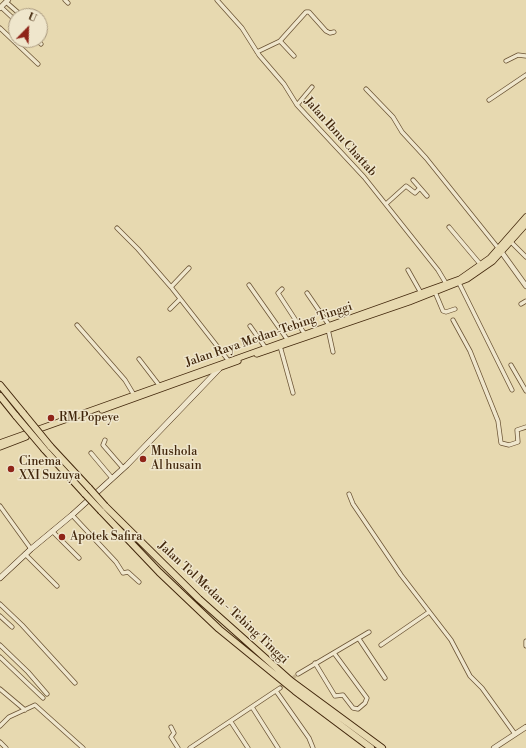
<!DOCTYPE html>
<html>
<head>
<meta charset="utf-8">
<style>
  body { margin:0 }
  #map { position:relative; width:526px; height:748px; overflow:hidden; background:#e7d9b0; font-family:"Libre Bodoni",serif }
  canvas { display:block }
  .north { position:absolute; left:8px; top:8px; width:40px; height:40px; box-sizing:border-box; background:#efe6cc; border:1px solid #aa9a7f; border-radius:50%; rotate:23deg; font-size:11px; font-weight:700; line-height:16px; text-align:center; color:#42270c }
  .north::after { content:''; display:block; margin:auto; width:14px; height:18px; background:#8f2418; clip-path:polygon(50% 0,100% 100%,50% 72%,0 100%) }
</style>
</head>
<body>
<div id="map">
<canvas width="526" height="748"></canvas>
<div class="north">U</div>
</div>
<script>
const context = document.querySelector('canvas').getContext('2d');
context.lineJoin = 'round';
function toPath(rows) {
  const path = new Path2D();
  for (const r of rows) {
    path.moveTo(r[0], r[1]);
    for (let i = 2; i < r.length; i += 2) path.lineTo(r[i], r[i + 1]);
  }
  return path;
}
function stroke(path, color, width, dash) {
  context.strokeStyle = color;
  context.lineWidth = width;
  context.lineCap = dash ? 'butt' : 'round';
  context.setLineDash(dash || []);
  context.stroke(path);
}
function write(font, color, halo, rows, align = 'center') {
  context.font = font + ' "Libre Bodoni",serif';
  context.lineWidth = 3;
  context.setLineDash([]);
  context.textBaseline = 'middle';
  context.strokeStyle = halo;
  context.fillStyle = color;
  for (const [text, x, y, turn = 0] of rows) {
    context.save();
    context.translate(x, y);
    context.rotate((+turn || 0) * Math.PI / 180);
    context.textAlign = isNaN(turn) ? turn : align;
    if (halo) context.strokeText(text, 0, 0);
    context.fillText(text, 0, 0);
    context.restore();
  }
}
stroke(toPath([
  [280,688,298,674]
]), '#c6b58f', 3.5, [3.5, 2]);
const minor = toPath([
  [65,0,68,3],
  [217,0,242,28,259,55,284,84,297,105,364,177,438,270,447,285],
  [6,2,22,16],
  [1,7,16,21],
  [0,28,38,64],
  [40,31,43,34],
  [37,40,41,44],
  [280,41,306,12,309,12,326,31,330,33,334,32],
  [257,52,280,41,294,56],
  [506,61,518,55,526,56],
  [366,89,393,117,402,132,426,158,499,249],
  [489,100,526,75],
  [297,105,312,87],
  [413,180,420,188],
  [386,204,406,186,415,193,420,188,427,196],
  [449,227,481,265],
  [117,228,138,249,171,287,228,360],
  [511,242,526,257],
  [408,270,421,293],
  [459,283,512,390],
  [249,285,287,339],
  [171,287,189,268],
  [282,289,278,293,304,333],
  [435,292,443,311,446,312,455,309],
  [307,293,329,325],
  [521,304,526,301],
  [170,309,180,299],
  [453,320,470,351,498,421,501,443,509,445,518,442,517,430,526,427],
  [77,325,125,380,134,395],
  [250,326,265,347],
  [328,329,333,352],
  [280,346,293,393],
  [139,359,159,385],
  [511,365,526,391],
  [105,440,103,445,123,468],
  [91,453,112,478],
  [349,494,353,504,401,575,451,640,470,676,482,688,515,734],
  [0,506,31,549],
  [72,515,116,562,123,573,128,572,139,582],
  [52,531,79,558],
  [25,554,57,586],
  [0,604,22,625,75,683],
  [0,616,12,627],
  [359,639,385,678],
  [526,641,526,646],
  [0,645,28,672,47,694],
  [381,645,429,612],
  [0,657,43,698],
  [315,663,335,696,343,695,353,708,358,709,365,703,367,698,334,653],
  [298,674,369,632],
  [0,689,25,710],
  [276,691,309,738,313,748],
  [252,707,278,748],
  [231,722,248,748],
  [0,726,9,717,35,705,83,748],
  [171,727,174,733,171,737,178,748],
  [0,742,6,748],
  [190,748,280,688]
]);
const tertiary = toPath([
  [0,8,8,0],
  [500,250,526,286],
  [494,748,526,727]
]);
const secondary = toPath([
  [0,578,31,549,72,515,127,465,219,369,218,367]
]);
const trunk = toPath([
  [257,354,409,302,467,279,493,261,526,224],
  [102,410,238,361],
  [0,443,460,279,490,258,526,217],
  [0,447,26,437]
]);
const motorway = toPath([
  [0,385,23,413],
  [0,396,16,416],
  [50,446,89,488],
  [44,449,85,494],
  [105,506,199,599,291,681,382,748],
  [101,511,159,572,219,629,295,691,371,748]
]);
stroke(minor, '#6b5435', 5);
stroke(tertiary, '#6b5435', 6);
stroke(secondary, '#42270c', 6);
stroke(trunk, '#42270c', 7);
stroke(motorway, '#42270c', 8);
stroke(minor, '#efe6cc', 3.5);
stroke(tertiary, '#efe6cc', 4.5);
stroke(secondary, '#efe6cc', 5);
stroke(trunk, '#e7d9b0', 5.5);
stroke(motorway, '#e7d9b0', 6);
const motorwayBridge = toPath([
  [23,413,50,446],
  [16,416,44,449],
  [89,488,105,506],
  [85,494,101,511]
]);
stroke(motorwayBridge, '#42270c', 8, []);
stroke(motorwayBridge, '#e7d9b0', 6);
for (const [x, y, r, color] of [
  [51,418,4,"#8f2418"],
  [143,459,4,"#8f2418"],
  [11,469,4,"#8f2418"],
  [62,537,4,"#8f2418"]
]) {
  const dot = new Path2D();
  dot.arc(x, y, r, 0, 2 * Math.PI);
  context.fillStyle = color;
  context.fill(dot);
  stroke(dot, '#efe6cc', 1.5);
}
write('12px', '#42270c', '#efe6cc', [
  ["Jalan Ibnu Chattab",340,137,48],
  ["Jalan Raya Medan-Tebing Tinggi",269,335,-19],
  ["Jalan Tol Medan - Tebing Tinggi",223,603,43]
]);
write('12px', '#42270c', '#efe6cc', [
  ["RM Popeye",59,418],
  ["Mushola",151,452],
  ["Al husain",151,466],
  ["Cinema",19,462],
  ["XXI Suzuya",19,476],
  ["Apotek Safira",70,537]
], 'left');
</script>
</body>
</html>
